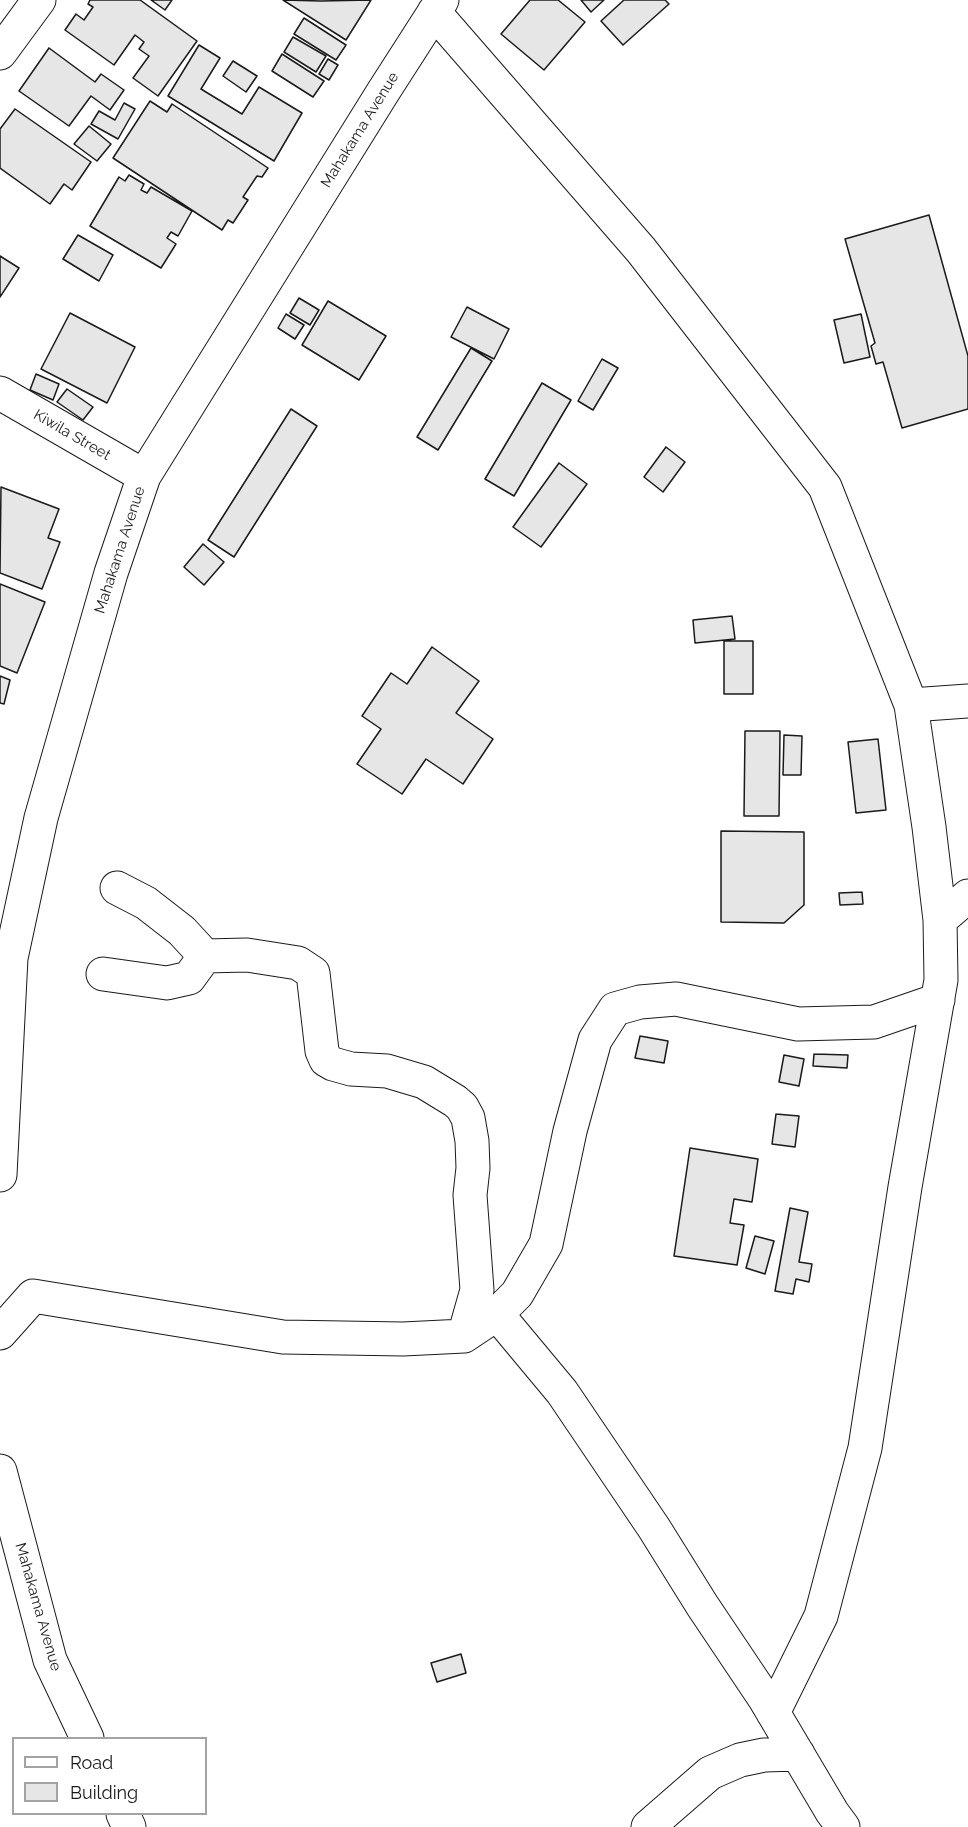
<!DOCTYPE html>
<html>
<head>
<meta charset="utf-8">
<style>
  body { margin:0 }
  #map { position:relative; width:968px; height:1827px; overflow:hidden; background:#fff; font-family:Raleway,sans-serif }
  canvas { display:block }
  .legend { position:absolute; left:12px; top:1737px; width:195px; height:78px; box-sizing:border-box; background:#fff; border:2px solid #a3a3a3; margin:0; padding:8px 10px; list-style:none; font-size:18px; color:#1a1a1a }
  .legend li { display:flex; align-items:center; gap:12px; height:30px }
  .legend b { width:30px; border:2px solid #a3a3a3 }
</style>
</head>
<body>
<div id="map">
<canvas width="968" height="1827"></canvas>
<ul class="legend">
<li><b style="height:8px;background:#fff"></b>Road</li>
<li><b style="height:16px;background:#e6e6e6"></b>Building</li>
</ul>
</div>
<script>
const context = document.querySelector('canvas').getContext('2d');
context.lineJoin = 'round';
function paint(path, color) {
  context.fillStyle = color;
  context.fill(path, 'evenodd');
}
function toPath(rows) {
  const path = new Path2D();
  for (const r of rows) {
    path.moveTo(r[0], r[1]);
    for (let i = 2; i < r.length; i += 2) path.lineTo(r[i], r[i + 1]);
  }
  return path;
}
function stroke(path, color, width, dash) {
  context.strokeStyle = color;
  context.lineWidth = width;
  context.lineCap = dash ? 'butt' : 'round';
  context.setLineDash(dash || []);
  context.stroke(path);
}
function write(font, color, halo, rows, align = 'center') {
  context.font = font + ' Raleway,sans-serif';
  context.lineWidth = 4.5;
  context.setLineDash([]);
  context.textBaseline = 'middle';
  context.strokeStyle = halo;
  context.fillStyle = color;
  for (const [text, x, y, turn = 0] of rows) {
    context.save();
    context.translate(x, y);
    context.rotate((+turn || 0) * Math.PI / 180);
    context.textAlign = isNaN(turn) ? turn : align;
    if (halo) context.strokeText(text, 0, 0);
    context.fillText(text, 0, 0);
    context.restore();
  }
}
const building = toPath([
  [90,0,140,0,197,41,158,96,133,78,149,56,139,49,144,42,135,35,114,65,65,30,76,14,84,20,93,7,88,4,90,0],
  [151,0,172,0,165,10,151,0],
  [283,0,321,1,371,0,346,40,283,0],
  [530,0,558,0,585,22,544,70,501,34,530,0],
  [581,0,604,0,591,12,581,0],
  [624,0,665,0,669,4,623,45,601,21,624,0],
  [304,18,346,45,336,60,294,34,304,18],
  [293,37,326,56,316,72,284,52,293,37],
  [199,45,220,58,201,89,242,114,259,87,302,113,274,161,168,96,199,45],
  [49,48,95,82,101,74,124,90,110,110,91,96,69,126,19,91,49,48],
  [282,54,324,81,313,97,272,71,282,54],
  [328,59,338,65,329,80,319,74,328,59],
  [233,61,257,76,246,92,223,76,233,61],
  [150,101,167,112,172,104,268,168,262,177,257,176,243,197,248,200,233,223,228,220,222,230,113,158,150,101],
  [124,103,135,109,118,139,91,124,99,111,115,120,124,103],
  [15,109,91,162,72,190,64,184,50,204,0,168,0,129,15,109],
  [89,126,111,144,97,161,74,144,89,126],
  [129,175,144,184,141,190,147,193,151,187,192,211,178,236,171,232,167,238,176,244,161,268,90,226,119,177,125,181,129,175],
  [929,215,968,356,968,409,902,428,883,362,876,364,871,346,875,343,845,239,929,215],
  [78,235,113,255,99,281,63,259,78,235],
  [0,256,19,268,0,297,0,256],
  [299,298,319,310,310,325,290,313,299,298],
  [328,301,386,336,359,380,302,345,328,301],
  [467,307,509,329,494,359,451,337,467,307],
  [70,313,135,347,107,403,41,369,70,313],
  [286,314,304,325,295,339,278,328,286,314],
  [861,314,870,357,844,363,834,320,861,314],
  [471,348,492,361,438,450,417,437,471,348],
  [602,359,618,368,593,410,578,401,602,359],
  [36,374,59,384,53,400,30,390,36,374],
  [542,383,571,400,514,496,485,479,542,383],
  [67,389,93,407,83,420,57,402,67,389],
  [291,409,317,426,234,557,208,540,291,409],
  [666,447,685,462,663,492,644,477,666,447],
  [559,463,587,484,541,547,513,527,559,463],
  [1,487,59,509,48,538,60,542,42,589,0,573,1,487],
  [203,544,224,562,204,585,184,567,203,544],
  [0,584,45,602,17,673,0,666,0,584],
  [732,616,735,639,695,643,693,620,732,616],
  [724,641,753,641,753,694,724,694,724,641],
  [432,647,479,681,456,713,493,739,463,784,426,759,402,794,357,764,381,729,362,716,391,673,407,684,432,647],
  [0,676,10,680,4,704,0,703,0,676],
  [745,731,780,731,779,816,744,816,745,731],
  [784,735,802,736,801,775,783,775,784,735],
  [878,739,886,810,856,813,848,742,878,739],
  [721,831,804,832,804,905,784,923,721,922,721,831],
  [862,892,863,904,840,905,839,893,862,892],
  [640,1036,668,1041,664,1063,635,1058,640,1036],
  [814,1054,848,1055,847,1068,813,1066,814,1054],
  [784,1055,804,1059,799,1086,779,1082,784,1055],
  [776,1114,799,1116,795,1147,772,1144,776,1114],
  [690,1148,758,1159,752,1202,734,1199,730,1223,744,1225,737,1265,674,1256,690,1148],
  [790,1208,808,1212,799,1262,812,1264,809,1282,796,1279,793,1294,775,1291,790,1208],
  [755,1236,774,1241,765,1274,746,1268,755,1236],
  [461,1654,466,1673,437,1682,431,1663,461,1654]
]);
paint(building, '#e6e6e6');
stroke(building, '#1a1a1a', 1.5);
const minor = toPath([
  [434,12,641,250,825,487,911,705,929,827,940,920,941,980,905,1187,865,1448,821,1616,773,1713],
  [0,53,39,0],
  [0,393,144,476],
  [911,705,968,701],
  [117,888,146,903,182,931,205,956],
  [940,920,968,896],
  [103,974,167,983,189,978,205,956,247,955,298,963,313,973,322,1051,326,1060,333,1064,351,1069,387,1071,424,1082,455,1101,462,1107,468,1118,472,1141,473,1168,470,1195,477,1290,464,1336],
  [0,1175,11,958,41,818,111,573,144,476,383,92,442,0],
  [497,1314,562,1392,654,1528,702,1605,765,1699,832,1812,843,1827],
  [0,1333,33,1296,283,1337,403,1339,464,1336,497,1314,517,1294,546,1244,570,1131,595,1040,615,1009,640,1002,676,999,798,1024,874,1022,938,1000],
  [0,1471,50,1660,87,1738],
  [123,1814,129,1827],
  [648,1827,710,1773,740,1760,764,1755,798,1754]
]);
stroke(minor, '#1a1a1a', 35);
stroke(minor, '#fff', 33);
write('15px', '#1a1a1a', '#fff', [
  ["Mahakama Avenue",360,130,-58],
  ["Kiwila Street",72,435,30],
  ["Mahakama Avenue",120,550,-72],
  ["Mahakama Avenue",38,1607,74]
]);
</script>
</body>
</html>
